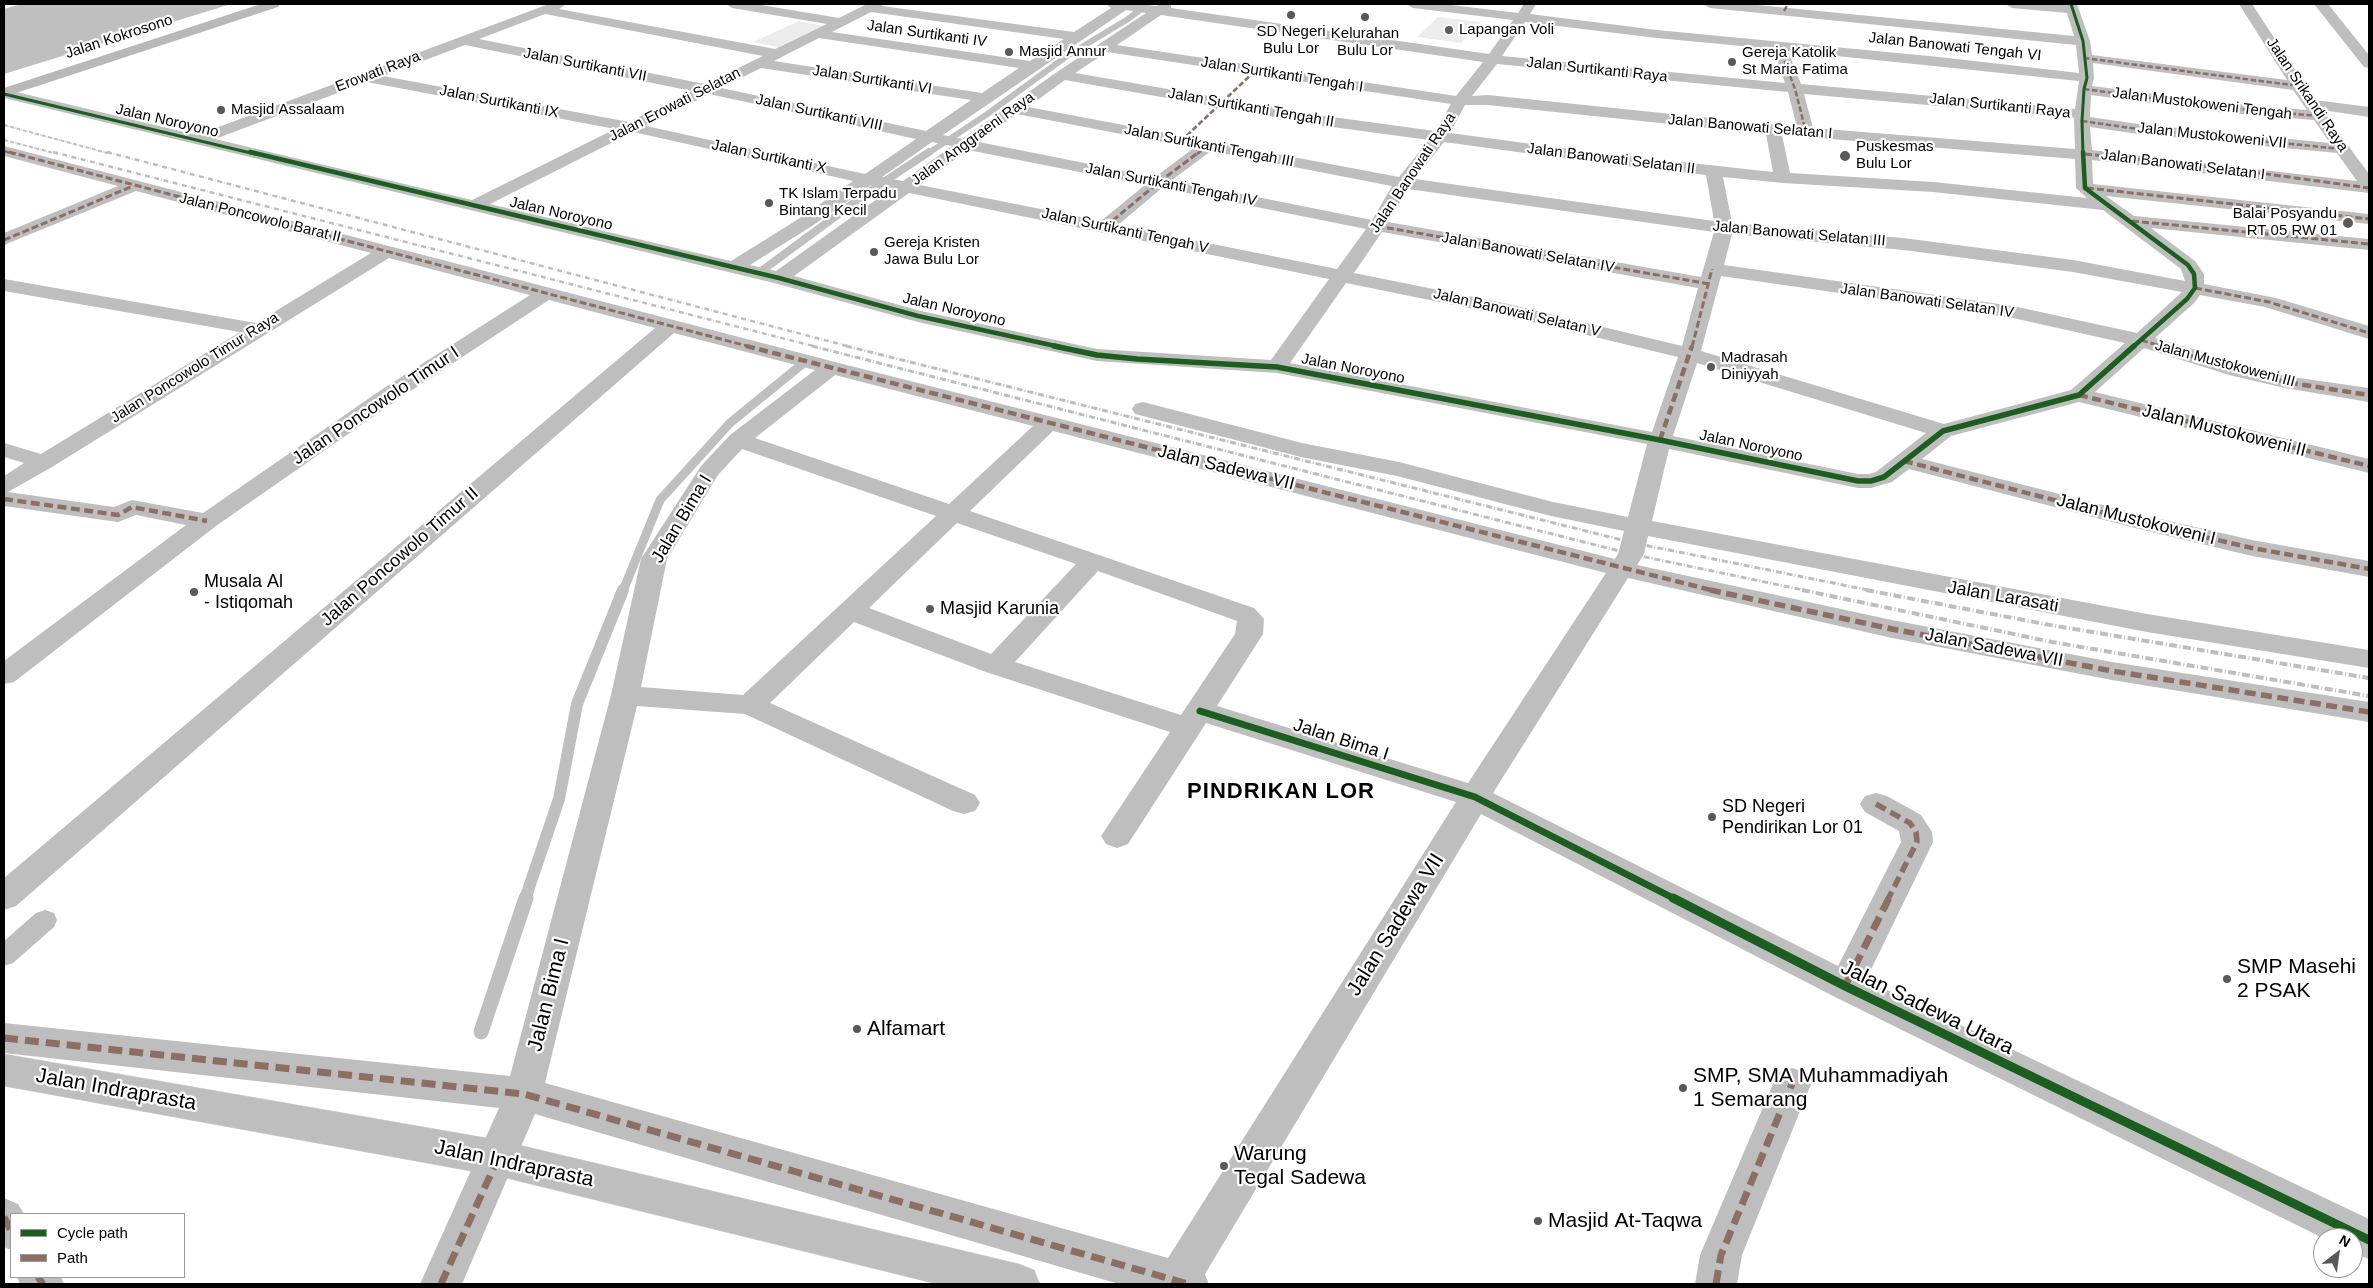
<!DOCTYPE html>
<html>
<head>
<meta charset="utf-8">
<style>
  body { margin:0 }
  #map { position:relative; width:2373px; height:1288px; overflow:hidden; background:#fff; font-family:Arial,sans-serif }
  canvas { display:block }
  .frame { position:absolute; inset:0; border:5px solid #000; pointer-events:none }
  .legend { position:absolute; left:10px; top:1213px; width:175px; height:65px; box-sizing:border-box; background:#fff; border:1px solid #999; margin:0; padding:6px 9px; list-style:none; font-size:15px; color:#000 }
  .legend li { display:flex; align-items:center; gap:10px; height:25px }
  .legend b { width:25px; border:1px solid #999 }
  .north { position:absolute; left:2313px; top:1228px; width:50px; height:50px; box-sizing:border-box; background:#fff; border:1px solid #999; border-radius:50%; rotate:30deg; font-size:14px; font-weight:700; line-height:20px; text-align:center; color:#000 }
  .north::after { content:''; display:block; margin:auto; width:18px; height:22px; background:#595959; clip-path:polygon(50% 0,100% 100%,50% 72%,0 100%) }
</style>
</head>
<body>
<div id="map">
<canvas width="2373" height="1288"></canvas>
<div class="frame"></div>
<ul class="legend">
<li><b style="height:6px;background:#1b5e20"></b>Cycle path</li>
<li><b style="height:6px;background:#8d6e63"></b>Path</li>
</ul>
<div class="north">N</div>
</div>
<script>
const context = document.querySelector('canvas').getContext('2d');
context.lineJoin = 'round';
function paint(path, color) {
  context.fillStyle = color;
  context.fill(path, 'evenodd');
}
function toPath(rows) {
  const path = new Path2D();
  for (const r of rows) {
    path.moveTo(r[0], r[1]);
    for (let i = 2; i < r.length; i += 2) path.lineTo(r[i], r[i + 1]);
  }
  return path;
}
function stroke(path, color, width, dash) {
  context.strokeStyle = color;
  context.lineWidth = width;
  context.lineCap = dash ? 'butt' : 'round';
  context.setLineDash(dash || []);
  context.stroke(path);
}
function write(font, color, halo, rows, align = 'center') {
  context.font = font + ' Arial,sans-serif';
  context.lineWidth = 4.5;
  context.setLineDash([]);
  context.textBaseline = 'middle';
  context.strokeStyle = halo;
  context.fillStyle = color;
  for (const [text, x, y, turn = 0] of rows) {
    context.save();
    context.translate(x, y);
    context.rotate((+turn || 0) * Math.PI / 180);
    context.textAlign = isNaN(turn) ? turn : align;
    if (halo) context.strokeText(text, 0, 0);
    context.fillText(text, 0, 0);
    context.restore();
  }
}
paint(toPath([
  [1438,17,1481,22,1461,43,1417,37],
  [799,21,824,26,778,47,753,42]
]), '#ececec');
paint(toPath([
  [21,4,231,4,4,74,4,9]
]), '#bfbfbf');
stroke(toPath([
  [927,154,986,115,1067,56,1128,19,1148,4]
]), '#bfbfbf', 6);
stroke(toPath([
  [764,269,870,191,929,152]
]), '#bfbfbf', 8);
stroke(toPath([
  [623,591,660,500,730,423,806,361]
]), '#bfbfbf', 9);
stroke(toPath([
  [525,899,559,799,577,704,623,590]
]), '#bfbfbf', 12);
stroke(toPath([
  [481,1032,526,898]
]), '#bfbfbf', 15);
const primary = toPath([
  [4,1054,498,1140,1019,1264,1034,1270,1040,1284,937,1284,498,1176,4,1086,4,1054]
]);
stroke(primary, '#dbdbdb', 1);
paint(toPath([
  [45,910,54,913,57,920,54,927,13,963,4,966,4,941,36,913,45,910]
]), '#bebebe');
paint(toPath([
  [549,4,566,4,559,9,775,49,827,24,732,8,726,4,755,4,839,18,867,4,883,4,882,6,1074,32,1111,8,1106,4,1138,4,1156,6,1161,4,1171,4,1171,8,1489,54,1513,20,1413,8,1406,4,1443,4,1518,13,1524,4,1536,4,1530,14,1657,30,1939,57,2079,73,2076,45,1710,8,1703,4,1747,4,2074,36,2067,13,2012,8,2005,4,2077,4,2090,41,2092,55,2287,80,2239,4,2252,4,2315,100,2369,107,2369,117,2322,110,2369,174,2369,193,2092,160,2093,184,2369,214,2369,224,2106,196,2134,216,2369,239,2369,250,2151,228,2195,261,2204,274,2204,284,2276,298,2369,326,2369,339,2265,307,2200,295,2194,303,2155,338,2285,376,2369,388,2369,402,2285,388,2229,375,2144,348,2095,392,2369,459,2369,473,2079,402,1951,436,1922,459,2134,513,2252,540,2369,561,2369,577,2252,556,2131,527,1909,469,1892,482,1871,488,1858,488,1669,449,1652,521,2147,614,2369,650,2369,668,2147,632,1648,536,1644,554,1637,565,1892,620,2112,662,2369,702,2369,722,2112,680,1892,638,1628,578,1493,793,1838,966,1901,842,1899,831,1865,812,1860,804,1865,796,1876,793,1887,796,1921,815,1932,832,1933,842,1866,980,2369,1219,2369,1259,2353,1253,2353,1238,2323,1238,1833,996,1481,814,1205,1274,1209,1284,1119,1284,535,1114,462,1284,420,1284,499,1108,4,1053,4,1023,510,1076,611,695,641,559,701,466,730,435,815,370,674,333,16,906,4,910,4,878,655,328,549,300,397,400,216,526,14,682,4,684,4,661,186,525,136,515,118,522,4,506,4,476,24,463,4,457,4,443,41,454,240,332,4,291,4,279,256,323,371,253,136,191,4,245,4,233,118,186,4,156,4,146,839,363,1615,559,1618,554,1624,531,1551,516,1397,476,1301,457,1135,414,1132,409,1135,404,1143,402,1302,443,1399,462,1553,502,1628,517,1647,444,1277,373,1097,361,918,322,774,283,4,98,4,89,197,135,549,4],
  [1126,10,1146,13,1057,72,962,139,943,135,1126,10],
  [871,12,1064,39,1030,61,832,32,871,12],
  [545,14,763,56,705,84,479,39,545,14],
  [1161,15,1483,62,1456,96,1117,45,1161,15],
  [1525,22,1657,38,1773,49,1785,83,1502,56,1525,22],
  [819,38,1019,68,982,93,774,61,819,38],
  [465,45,692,91,629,122,383,76,465,45],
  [1788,51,2079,81,2075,109,1801,84,1788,51],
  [1107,52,1451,104,1435,131,1325,116,1075,73,1107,52],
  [2093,63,2293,90,2307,110,2217,102,2092,86,2094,78,2093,63],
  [1497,64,1788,92,1797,127,1488,95,1472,96,1497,64],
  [761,68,971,100,926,131,721,88,761,68],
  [1065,80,1325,126,1429,140,1399,177,1028,107,1065,80],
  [367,82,615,129,472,200,215,139,367,82],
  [709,94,916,139,865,174,646,126,709,94],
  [1804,94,2074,118,2075,149,1813,128,1804,94],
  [2091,95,2217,112,2314,120,2330,143,2138,124,2090,117,2091,95],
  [1465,105,1488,105,1766,134,1773,172,1599,153,1450,133,1465,105],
  [1017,114,1194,148,1155,177,979,142,1017,114],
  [2090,127,2138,134,2337,153,2357,181,2092,150,2090,127],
  [633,132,853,181,800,218,731,261,490,204,633,132],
  [1782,135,2075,159,2076,188,2087,198,1933,182,1790,173,1782,135],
  [932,142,952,146,903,181,882,177,932,142],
  [1444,142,1599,163,1706,175,1714,221,1415,179,1444,142],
  [968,150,1145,185,1101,221,920,185,968,150],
  [1211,151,1392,186,1372,220,1172,180,1211,151],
  [1723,177,1783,183,1933,192,2103,210,2181,269,2185,281,2073,260,1903,238,1732,223,1723,177],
  [871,185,891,189,776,271,750,265,812,226,871,185],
  [1162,188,1366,229,1337,269,1118,225,1162,188],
  [1408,189,1714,232,1701,277,1388,222,1408,189],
  [909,193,1329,279,1271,360,1097,349,921,311,794,276,909,193],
  [1382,232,1698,288,1682,346,1508,304,1354,273,1382,232],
  [1732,234,1903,250,2073,272,2182,292,2137,333,2013,306,1724,265,1732,234],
  [389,258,530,295,381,390,203,513,132,500,114,507,8,492,52,467,389,258],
  [1721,276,2013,318,2125,343,2071,390,1944,424,1701,351,1721,276],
  [1346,283,1508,316,1678,357,1652,432,1290,363,1346,283],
  [1697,363,1926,433,1876,472,1869,474,1858,474,1673,436,1697,363],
  [835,375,1033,426,949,504,755,438,835,375],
  [1053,431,1606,573,1468,783,1217,706,1263,634,1264,619,1254,608,970,511,1053,431],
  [742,449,936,516,743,695,641,687,667,559,718,475,742,449],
  [957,523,1076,564,991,654,869,608,957,523],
  [1098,571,1237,621,1235,634,1181,715,1015,662,1098,571],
  [854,622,986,672,1170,732,1101,836,1106,844,1117,848,1128,844,1206,723,1456,802,1168,1258,545,1083,637,706,745,714,953,811,964,814,975,811,980,803,975,795,770,703,854,622],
  [2314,4,2328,4,2369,55,2369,68,2364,67,2314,4],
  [1792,1068,1805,1072,1811,1084,1742,1255,1737,1284,1695,1284,1700,1255,1773,1084,1779,1072,1792,1068],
  [4,1198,18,1204,24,1214,11,1214,11,1250,4,1247,4,1198],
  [17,1277,61,1277,64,1284,20,1284,17,1277]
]), '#bebebe');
paint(toPath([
  [261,4,280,4,278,7,4,97,4,88,261,4]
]), '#b8b8b8');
paint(primary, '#bebebe');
stroke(toPath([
  [4,125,111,154],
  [4,140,58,154]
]), '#bebebe', 2, [4, 1, 0.5, 1]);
stroke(toPath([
  [53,152,817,347],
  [107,152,851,347]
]), '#bebebe', 2.5, [5, 2, 0.5, 2]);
stroke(toPath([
  [812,346,1631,554,1808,591],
  [846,346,1634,543,1873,591]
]), '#bebebe', 3, [6, 2, 1, 2]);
stroke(toPath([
  [1802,590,2052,642,2369,696],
  [1866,590,2050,625,2369,678]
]), '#bebebe', 4, [8, 2.5, 1, 2.5]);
stroke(toPath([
  [1784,11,1788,4],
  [1779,46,1795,89,1806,132],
  [2084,58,2299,86],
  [2084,89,2217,107,2319,116],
  [2082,121,2138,129,2342,149],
  [1181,141,1255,71],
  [4,151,14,154],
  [1197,154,1209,145]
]), '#8d6e63', 2.5, [5.5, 2.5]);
stroke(toPath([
  [9,152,751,347],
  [2085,154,2230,169,2369,188],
  [2087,188,2369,219],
  [2132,221,2369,244],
  [1377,226,1709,284],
  [1105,227,1159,182,1199,152],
  [4,240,133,186],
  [2195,288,2269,302,2369,333],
  [2141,340,2163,347],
  [1692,347,1712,269]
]), '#8d6e63', 3, [7, 3]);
stroke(toPath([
  [746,346,1715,591],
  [2159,346,2237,370,2285,382,2369,395],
  [2079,395,2369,466],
  [1660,440,1692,346],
  [1904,461,2131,520,2252,548,2369,569],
  [4,499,118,515,132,507,207,521]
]), '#8d6e63', 4.5, [9, 4.5]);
stroke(toPath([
  [1710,590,1892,629,2112,671,2369,712],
  [1876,804,1910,823,1916,832,1917,842,1888,899]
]), '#8d6e63', 5.5, [11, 5.5]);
stroke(toPath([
  [1845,986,1889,898],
  [4,1038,524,1094,1188,1284],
  [4,1217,11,1231],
  [38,1277,43,1284],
  [441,1284,498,1158],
  [1716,1284,1721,1255,1792,1084]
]), '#8d6e63', 7, [14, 7]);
stroke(toPath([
  [2071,4,2083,41,2087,78,2084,89,2082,121,2083,154],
  [4,94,255,154]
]), '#1b5e20', 3);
stroke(toPath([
  [250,152,779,278,918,316,1060,347],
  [2083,152,2085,188,2188,265,2194,274,2195,288,2187,299,2133,347]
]), '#1b5e20', 4.5);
stroke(toPath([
  [1054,346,1097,355,1137,359,1277,367,1660,440,1858,481,1871,481,1884,477,1943,431,2079,395,2134,346]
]), '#1b5e20', 5.5);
stroke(toPath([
  [1200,711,1475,797,1675,899]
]), '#1b5e20', 7);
stroke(toPath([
  [1673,898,1845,986,2369,1240]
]), '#1b5e20', 9);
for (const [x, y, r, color] of [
  [1291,15,5,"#595959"],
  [1365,17,5,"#595959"],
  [1449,30,5,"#595959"],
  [1009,52,5,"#595959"],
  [1732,62,5,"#595959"],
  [221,110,5,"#595959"],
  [1845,156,6,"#595959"],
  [769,203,5,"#595959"],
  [2348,223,6,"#595959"],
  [874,252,5,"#595959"],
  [1711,367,5,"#595959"],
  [194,592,5,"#595959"],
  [930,609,5,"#595959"],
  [1712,817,5,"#595959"],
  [2227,979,5,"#595959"],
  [857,1029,5,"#595959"],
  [1683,1088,5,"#595959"],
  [1224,1166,5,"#595959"],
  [1538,1221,5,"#595959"]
]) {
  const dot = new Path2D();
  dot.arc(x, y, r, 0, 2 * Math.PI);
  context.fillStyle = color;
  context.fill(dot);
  stroke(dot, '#fff', 2);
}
write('15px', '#000', '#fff', [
  ["Lapangan Voli",1459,30],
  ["SD Negeri",1291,32,"center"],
  ["Bulu Lor",1291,49,"center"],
  ["Kelurahan",1365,34,"center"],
  ["Bulu Lor",1365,51,"center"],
  ["Masjid Annur",1019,52],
  ["Gereja Katolik",1742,53],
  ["St Maria Fatima",1742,70],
  ["Masjid Assalaam",231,110],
  ["Puskesmas",1856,147],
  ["Bulu Lor",1856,164],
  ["TK Islam Terpadu",779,194],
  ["Bintang Kecil",779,211],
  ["Balai Posyandu",2337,214,"right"],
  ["RT 05 RW 01",2337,231,"right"],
  ["Gereja Kristen",884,243],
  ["Jawa Bulu Lor",884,260],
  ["Madrasah",1721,358],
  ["Diniyyah",1721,375]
], 'left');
write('15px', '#000', '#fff', [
  ["Jalan Surtikanti IV",927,34,8],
  ["Jalan Kokrosono",119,37,-18],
  ["Jalan Banowati Tengah VI",1955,47,6],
  ["Jalan Surtikanti VII",585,65,11],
  ["Jalan Surtikanti Raya",1597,70,6],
  ["Erowati Raya",378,72,-21],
  ["Jalan Surtikanti Tengah I",1282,75,9],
  ["Jalan Surtikanti VI",872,80,9],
  ["Jalan Srikandi Raya",2307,95,56],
  ["Jalan Surtikanti IX",499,102,11],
  ["Jalan Mustokoweni Tengah",2202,104,7],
  ["Jalan Erowati Selatan",675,105,-27],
  ["Jalan Surtikanti Raya",2000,106,6],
  ["Jalan Surtikanti Tengah II",1251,108,10],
  ["Jalan Surtikanti VIII",819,113,12],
  ["Jalan Noroyono",167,121,13],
  ["Jalan Banowati Selatan I",1750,127,5],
  ["Jalan Mustokoweni VII",2212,136,6],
  ["Jalan Anggraeni Raya",973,139,-36],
  ["Jalan Surtikanti Tengah III",1209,146,11],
  ["Jalan Surtikanti X",769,157,12],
  ["Jalan Banowati Selatan II",1611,159,7],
  ["Jalan Banowati Selatan I",2183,165,7],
  ["Jalan Banowati Raya",1413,173,-56],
  ["Jalan Surtikanti Tengah IV",1171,185,11],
  ["Jalan Noroyono",561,214,13],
  ["Jalan Poncowolo Barat II",260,218,14],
  ["Jalan Surtikanti Tengah V",1125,231,12],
  ["Jalan Banowati Selatan III",1799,234,5],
  ["Jalan Banowati Selatan IV",1528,253,10],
  ["Jalan Banowati Selatan IV",1927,301,8],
  ["Jalan Noroyono",954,310,13],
  ["Jalan Banowati Selatan V",1517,313,13],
  ["Jalan Mustokoweni III",2225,364,15],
  ["Jalan Poncowolo Timur Raya",195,368,-32],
  ["Jalan Noroyono",1353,369,11],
  ["Jalan Noroyono",1751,446,12]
]);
write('18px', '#000', '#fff', [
  ["Jalan Poncowolo Timur I",376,406,-34],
  ["Jalan Mustokoweni II",2224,431,14],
  ["Jalan Sadewa VII",1226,468,14],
  ["Jalan Bima I",682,519,-59],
  ["Jalan Mustokoweni I",2136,520,14],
  ["Jalan Poncowolo Timur II",400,557,-41],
  ["Jalan Larasati",2003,597,10],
  ["Jalan Sadewa VII",1994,648,11],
  ["Jalan Bima I",1341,740,18]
]);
write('18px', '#000', '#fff', [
  ["Musala Al",204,582],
  ["- Istiqomah",204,603],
  ["Masjid Karunia",940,609],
  ["SD Negeri",1722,807],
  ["Pendirikan Lor 01",1722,828]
], 'left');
write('21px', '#000', '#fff', [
  ["Jalan Sadewa VII",1396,925,-58],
  ["Jalan Bima I",549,995,-76],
  ["Jalan Sadewa Utara",1927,1008,26],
  ["Jalan Indraprasta",116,1090,10],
  ["Jalan Indraprasta",514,1164,12]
]);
write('21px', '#000', '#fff', [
  ["SMP Masehi",2237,967],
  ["2 PSAK",2237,991],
  ["Alfamart",867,1029],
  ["SMP, SMA Muhammadiyah",1693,1076],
  ["1 Semarang",1693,1100],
  ["Warung",1234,1154],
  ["Tegal Sadewa",1234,1178],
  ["Masjid At-Taqwa",1548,1221]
], 'left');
context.letterSpacing = '1px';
write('bold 22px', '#000', '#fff', [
  ["PINDRIKAN LOR",1281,792]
]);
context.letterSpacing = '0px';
</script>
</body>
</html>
